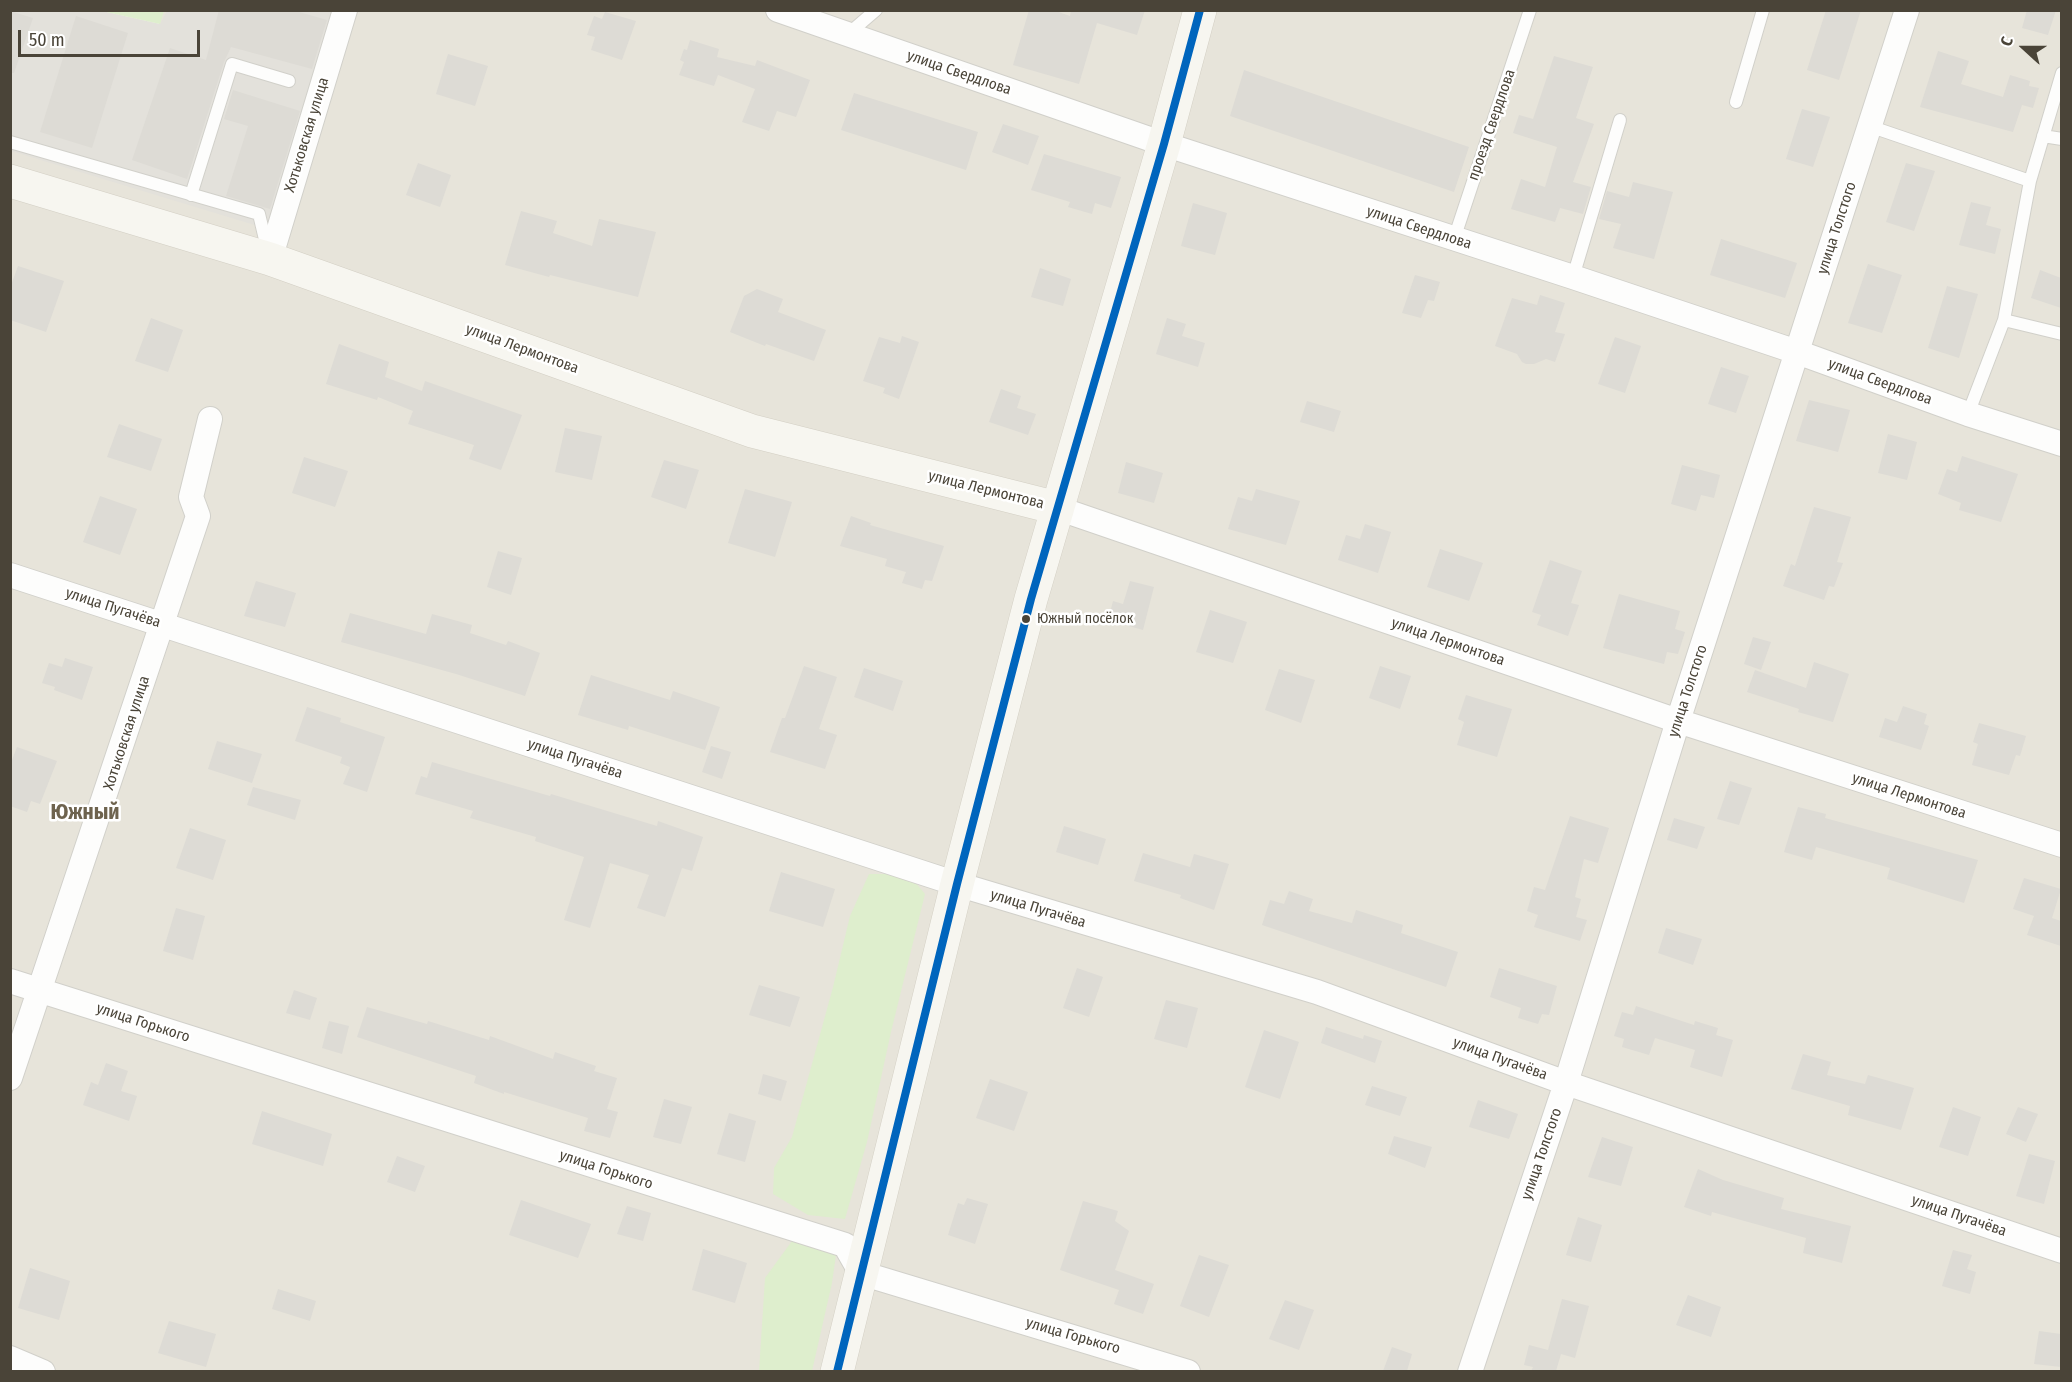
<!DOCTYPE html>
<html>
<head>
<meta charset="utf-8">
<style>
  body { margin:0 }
  #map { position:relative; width:2072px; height:1382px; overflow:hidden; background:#f3f2ed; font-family:"Fira Sans Condensed",sans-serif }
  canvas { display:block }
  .frame { position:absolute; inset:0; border:12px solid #4a4438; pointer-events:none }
  .north { position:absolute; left:1994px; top:18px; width:60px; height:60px; -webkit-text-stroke:4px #fff; paint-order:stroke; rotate:291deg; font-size:16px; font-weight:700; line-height:24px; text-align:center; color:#4a4438 }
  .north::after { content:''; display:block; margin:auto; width:21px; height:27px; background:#4a4438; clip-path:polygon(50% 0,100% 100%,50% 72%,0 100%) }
  .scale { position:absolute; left:18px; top:30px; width:182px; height:27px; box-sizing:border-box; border:3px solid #4a4438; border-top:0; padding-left:8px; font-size:18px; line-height:21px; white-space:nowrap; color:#4a4438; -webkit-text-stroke:4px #fff; paint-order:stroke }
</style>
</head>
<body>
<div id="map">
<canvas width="2072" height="1382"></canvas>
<div class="frame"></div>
<div class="north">С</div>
<div class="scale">50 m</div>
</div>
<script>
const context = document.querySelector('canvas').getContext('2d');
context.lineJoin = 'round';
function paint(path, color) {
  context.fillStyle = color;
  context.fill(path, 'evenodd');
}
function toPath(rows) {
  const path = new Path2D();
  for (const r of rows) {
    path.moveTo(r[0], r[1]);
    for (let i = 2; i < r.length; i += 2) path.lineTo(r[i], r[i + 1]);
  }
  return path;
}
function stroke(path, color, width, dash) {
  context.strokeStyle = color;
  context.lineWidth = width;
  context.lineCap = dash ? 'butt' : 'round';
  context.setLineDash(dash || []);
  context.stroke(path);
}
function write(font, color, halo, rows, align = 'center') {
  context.font = font + ' "Fira Sans Condensed",sans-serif';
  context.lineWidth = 5;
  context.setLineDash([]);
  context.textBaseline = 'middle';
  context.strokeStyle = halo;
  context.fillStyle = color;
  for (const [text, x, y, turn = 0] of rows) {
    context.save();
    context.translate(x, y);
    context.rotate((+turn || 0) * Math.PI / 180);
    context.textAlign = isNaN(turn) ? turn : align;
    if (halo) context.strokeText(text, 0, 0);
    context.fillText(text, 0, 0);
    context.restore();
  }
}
paint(toPath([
  [164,10,2061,11,2061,1371,11,1371,10,11,102,11,159,24]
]), '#e7e4da');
paint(toPath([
  [10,11,102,11,160,24,167,11,338,11,271,230,11,151]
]), '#e3e1db');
paint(toPath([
  [102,11,164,11,160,24],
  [869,874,887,874,915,882,925,894,891,1032,867,1142,845,1219,808,1215,773,1194,774,1168,792,1137,833,987,850,916],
  [792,1241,836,1255,832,1283,812,1371,759,1371,765,1278]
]), '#deeecd');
paint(toPath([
  [219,10,292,10,327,20,312,69,231,47,224,62,187,179,132,160,170,48,206,60],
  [1029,10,1053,10,1070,16,1071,10,1145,10,1137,35,1097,23,1079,84,1013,65],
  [1826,10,1861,10,1839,80,1807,70],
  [2027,10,2056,10,2048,35,2022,28],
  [10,11,33,18,14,73,10,73],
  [605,12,636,21,622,60,591,50,595,37,587,35,594,16,602,19],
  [76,16,128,33,92,148,40,132],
  [690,40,719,49,717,57,755,66,757,60,810,80,796,117,777,111,769,131,742,122,755,89,718,75,714,86,679,75,684,62,680,60,684,49,687,50],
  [1938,51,1969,61,1961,84,2003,97,2010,75,2030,81,2029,86,2039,88,2033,108,2022,105,2013,132,1920,107],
  [448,54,488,66,475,106,436,94],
  [1554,56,1593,67,1576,118,1594,124,1573,182,1591,187,1583,214,1560,208,1555,222,1511,209,1521,179,1545,187,1557,147,1513,133,1519,115,1533,119],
  [1244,70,1469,147,1454,192,1230,116],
  [233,90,300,111,270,209,226,196,248,126,224,119],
  [854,93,978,132,966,170,841,130],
  [1802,109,1830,117,1813,167,1786,159],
  [1003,124,1039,136,1028,165,992,152],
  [1044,154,1121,177,1111,208,1095,203,1092,214,1068,207,1070,202,1031,190],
  [418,163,451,175,440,207,406,195],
  [1906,163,1935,171,1914,231,1886,222],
  [1633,182,1673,192,1654,259,1613,248,1621,224,1599,219,1607,191,1629,197],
  [1971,202,1991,207,1986,225,2001,229,1995,254,1959,245],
  [1193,203,1227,213,1215,255,1181,246],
  [521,211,557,221,553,233,592,246,599,219,656,232,638,297,550,275,549,277,505,265],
  [1721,239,1797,263,1785,298,1710,275],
  [1868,264,1902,275,1882,333,1848,323],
  [18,266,64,281,46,332,10,320,10,288],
  [1040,268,1071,279,1063,306,1031,297],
  [2040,270,2061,278,2061,308,2031,298],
  [1415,275,1440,282,1434,301,1428,300,1421,318,1402,313],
  [1947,286,1978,294,1959,358,1928,348],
  [757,289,783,299,778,312,826,330,814,361,766,344,765,346,730,332,744,296],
  [1540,295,1565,303,1555,332,1565,334,1555,362,1546,359,1534,364,1526,364,1522,362,1517,354,1495,346,1512,298,1537,305],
  [151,318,183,330,168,372,135,361],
  [1167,318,1186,324,1182,336,1205,343,1198,367,1156,354],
  [902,336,919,342,899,399,883,393,885,388,863,381,879,337,900,343],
  [1615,337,1641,346,1625,393,1598,384],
  [339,344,389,362,385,377,422,391,425,381,522,415,501,470,469,459,474,445,408,424,413,411,378,397,377,400,326,384],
  [1721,367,1749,376,1736,413,1708,404],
  [1001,389,1021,396,1017,408,1036,414,1028,435,989,422],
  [1809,400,1850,410,1838,452,1796,441],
  [1307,401,1341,411,1334,432,1300,422],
  [119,424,162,439,151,471,107,457],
  [565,428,602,436,592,480,555,472],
  [1888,434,1917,442,1907,480,1878,473],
  [1962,456,2018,474,2001,522,1959,510,1961,503,1938,494,1947,469,1957,472],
  [304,457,348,471,335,507,292,493],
  [664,460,699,470,686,509,651,497],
  [1126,462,1163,473,1154,503,1118,493],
  [1682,465,1720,475,1714,498,1701,495,1696,511,1671,504],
  [745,489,792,502,775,557,728,543],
  [1256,489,1300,501,1286,545,1228,529,1238,497,1252,501],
  [100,496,137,509,120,555,83,542],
  [1814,507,1851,517,1837,562,1843,563,1834,587,1829,586,1824,600,1783,586,1791,564,1795,566],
  [851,516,871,523,870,525,944,546,932,581,925,580,922,589,902,583,906,572,885,566,887,559,840,546],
  [1365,524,1391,532,1378,573,1338,560,1346,535,1360,539],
  [1440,549,1483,563,1469,601,1427,587],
  [498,551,522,558,511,595,487,587],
  [1550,560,1582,571,1571,603,1579,605,1568,636,1537,625,1541,615,1532,612],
  [256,581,296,593,285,627,244,616],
  [1130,581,1154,587,1143,630,1108,620,1113,601,1123,604],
  [1619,594,1680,611,1675,629,1685,632,1678,654,1667,652,1664,664,1603,648],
  [1210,610,1247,622,1233,663,1196,652],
  [350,613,426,634,432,614,472,625,470,633,506,645,508,641,540,653,525,696,456,674,341,642],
  [1753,637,1771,642,1761,670,1744,664],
  [65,658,93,667,82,700,54,690,55,687,42,683,49,663,62,667],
  [1814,662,1849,674,1833,722,1798,712,1799,709,1747,692,1755,670,1806,688],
  [804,666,837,677,819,729,837,735,825,769,770,752,782,718,785,718],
  [1380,666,1411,676,1400,709,1369,698],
  [864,668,903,681,893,711,854,697],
  [1279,669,1315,680,1301,723,1265,710],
  [591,675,670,700,673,691,720,707,705,750,629,726,628,730,578,715],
  [1466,695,1512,709,1497,757,1457,745,1464,722,1458,719],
  [1903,706,1927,714,1924,724,1929,726,1921,750,1879,737,1885,718,1897,722],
  [307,707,341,718,340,722,385,737,367,792,343,784,350,767,340,763,342,757,295,741],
  [1979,723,2026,736,2020,756,2016,755,2009,775,1972,765,1978,744,1973,742],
  [217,741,262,754,252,783,208,769],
  [711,746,731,752,722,779,702,772],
  [17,747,57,761,40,804,31,801,27,812,10,806,10,765],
  [432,762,550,796,551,794,657,826,658,821,703,837,692,871,682,868,665,917,637,908,649,875,610,863,590,928,564,920,584,857,535,841,536,837,470,818,473,811,415,794,421,776,427,778],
  [1730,781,1752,788,1739,825,1717,819],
  [253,787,301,800,295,820,247,805],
  [1798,807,1826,814,1825,818,1978,860,1964,903,1887,879,1890,868,1816,847,1812,860,1784,852],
  [1570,816,1609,828,1598,863,1584,859,1575,897,1581,899,1576,917,1587,920,1580,941,1534,927,1538,915,1527,911,1534,887,1545,890],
  [1674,818,1705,827,1697,849,1667,840],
  [1064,826,1106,839,1098,865,1056,852],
  [190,828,226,840,213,880,176,868],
  [1143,853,1190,867,1194,854,1229,864,1214,910,1180,898,1181,895,1134,881],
  [781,872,835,889,823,927,769,911],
  [2024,878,2061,889,2052,918,2061,921,2061,946,2027,935,2034,916,2013,909],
  [1289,891,1313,899,1309,911,1352,923,1356,910,1403,925,1401,933,1458,952,1446,987,1262,925,1270,900,1284,904],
  [176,908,205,916,193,960,163,951],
  [1666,928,1702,939,1693,965,1658,953],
  [1077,968,1103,977,1089,1017,1063,1008],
  [1499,968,1557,986,1549,1015,1542,1014,1538,1024,1518,1018,1521,1008,1490,997],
  [759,985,800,997,790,1027,749,1015],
  [294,990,317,998,310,1020,286,1013],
  [1166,1000,1198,1008,1187,1048,1154,1039],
  [1636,1006,1694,1025,1695,1021,1718,1028,1716,1035,1733,1040,1722,1077,1690,1067,1695,1050,1655,1038,1649,1055,1622,1047,1624,1039,1614,1036,1622,1012,1633,1015],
  [367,1007,427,1024,428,1021,489,1040,490,1036,553,1059,555,1052,596,1066,594,1071,617,1078,607,1109,618,1112,610,1138,584,1131,588,1118,504,1092,504,1094,474,1083,476,1076,357,1037],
  [329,1021,349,1026,342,1054,322,1048],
  [1326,1027,1363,1039,1364,1035,1382,1041,1375,1063,1321,1043],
  [1264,1030,1299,1042,1280,1099,1245,1087],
  [1803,1054,1831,1062,1827,1075,1865,1084,1868,1075,1914,1088,1901,1130,1848,1115,1850,1106,1791,1089],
  [106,1063,128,1071,121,1091,137,1096,129,1121,83,1105,91,1082,98,1085],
  [763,1074,787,1081,781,1101,758,1094],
  [990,1079,1028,1092,1014,1131,976,1118],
  [1372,1086,1407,1097,1400,1116,1365,1105],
  [664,1099,692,1107,681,1144,653,1137],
  [1478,1100,1518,1114,1509,1139,1469,1127],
  [1953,1107,1981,1117,1968,1156,1939,1147],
  [2018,1107,2038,1114,2026,1142,2006,1134],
  [262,1111,332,1134,323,1166,252,1144],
  [729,1113,756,1121,745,1162,717,1154],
  [1394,1136,1432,1147,1425,1168,1388,1154],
  [1602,1137,1633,1147,1621,1186,1588,1177],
  [2029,1154,2055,1161,2044,1204,2016,1196],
  [397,1156,425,1166,415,1192,387,1182],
  [1698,1169,1723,1180,1784,1198,1781,1209,1851,1226,1842,1263,1803,1253,1806,1238,1712,1212,1711,1216,1684,1207],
  [967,1198,988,1204,975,1244,948,1235,958,1203,964,1205],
  [521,1200,591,1224,578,1258,509,1235],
  [1083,1201,1118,1211,1115,1221,1129,1231,1115,1270,1154,1284,1143,1314,1114,1304,1119,1290,1060,1270],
  [627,1206,651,1213,643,1241,617,1234],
  [1578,1217,1602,1225,1591,1262,1566,1255],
  [703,1249,747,1263,735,1303,692,1290],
  [1953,1250,1972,1255,1967,1269,1976,1272,1970,1294,1942,1286],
  [1199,1255,1229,1265,1209,1317,1180,1306],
  [30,1268,70,1281,59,1320,18,1308],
  [278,1289,316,1301,310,1321,272,1309],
  [1688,1295,1721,1307,1711,1337,1676,1325],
  [1562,1299,1589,1306,1575,1358,1561,1354,1556,1371,1531,1371,1533,1367,1524,1365,1529,1345,1548,1350],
  [1285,1300,1314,1310,1299,1350,1269,1339],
  [169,1321,216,1334,206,1367,158,1353],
  [2039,1331,2061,1334,2061,1367,2034,1364],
  [1392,1347,1412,1354,1407,1371,1383,1371]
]), '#dddbd5');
const lane = toPath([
  [847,35,876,10],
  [1736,102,1763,10],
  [1869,126,2030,181,2004,320,1968,414],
  [2043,136,2062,139],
  [10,142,259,214,268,252],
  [2030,181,2062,73],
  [191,195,232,64,289,81],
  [1454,239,1530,10],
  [1573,277,1620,120],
  [2004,320,2062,334]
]);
const street = toPath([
  [778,10,1164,144,1573,277,1797,352,1968,414,2062,444],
  [270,259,345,10],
  [1057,508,1678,721,2062,845],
  [10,575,957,884,1317,992,1566,1083,2062,1251],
  [10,981,845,1245,861,1273,1188,1372],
  [10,1078,198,516,191,497,210,419],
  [10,1358,43,1372],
  [1470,1372,1566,1083,1678,721,1907,10]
]);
const secondary = toPath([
  [10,181,270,259,752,431,1057,508],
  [837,1372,957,884,1031,599,1164,144,1200,10]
]);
stroke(lane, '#d1d0ca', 14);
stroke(street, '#d1d0ca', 26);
stroke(secondary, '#d3cfc4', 34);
stroke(lane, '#fdfdfc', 12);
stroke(street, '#fdfdfc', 24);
stroke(secondary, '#f7f6f0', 33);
stroke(toPath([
  [837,1372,957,884,1031,599,1164,144,1200,10]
]), '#0065bd', 8);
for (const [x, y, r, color] of [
  [1026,619,5,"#4a4438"]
]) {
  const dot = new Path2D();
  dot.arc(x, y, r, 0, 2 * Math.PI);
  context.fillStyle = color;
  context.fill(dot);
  stroke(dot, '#fff', 2);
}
write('14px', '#4a4438', '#fff', [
  ["Южный посёлок",1037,619]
], 'left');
write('15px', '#4a4438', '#fff', [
  ["улица Свердлова",959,73,19],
  ["проезд Свердлова",1492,125,-71],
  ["Хотьковская улица",307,135,-73],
  ["улица Свердлова",1419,228,18],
  ["улица Толстого",1837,228,-72],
  ["улица Лермонтова",522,349,20],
  ["улица Свердлова",1880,382,20],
  ["улица Лермонтова",986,490,14],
  ["улица Пугачёва",113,608,18],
  ["улица Лермонтова",1448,642,19],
  ["улица Толстого",1688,691,-72],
  ["Хотьковская улица",127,733,-72],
  ["улица Пугачёва",575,759,18],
  ["улица Лермонтова",1909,796,18],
  ["улица Пугачёва",1038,909,17],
  ["улица Горького",143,1023,18],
  ["улица Пугачёва",1500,1059,20],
  ["улица Толстого",1542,1154,-71],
  ["улица Горького",606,1170,18],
  ["улица Пугачёва",1959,1216,19],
  ["улица Горького",1073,1336,16]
]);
write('bold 21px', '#6e634e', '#fff', [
  ["Южный",85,813]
]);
</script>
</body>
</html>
